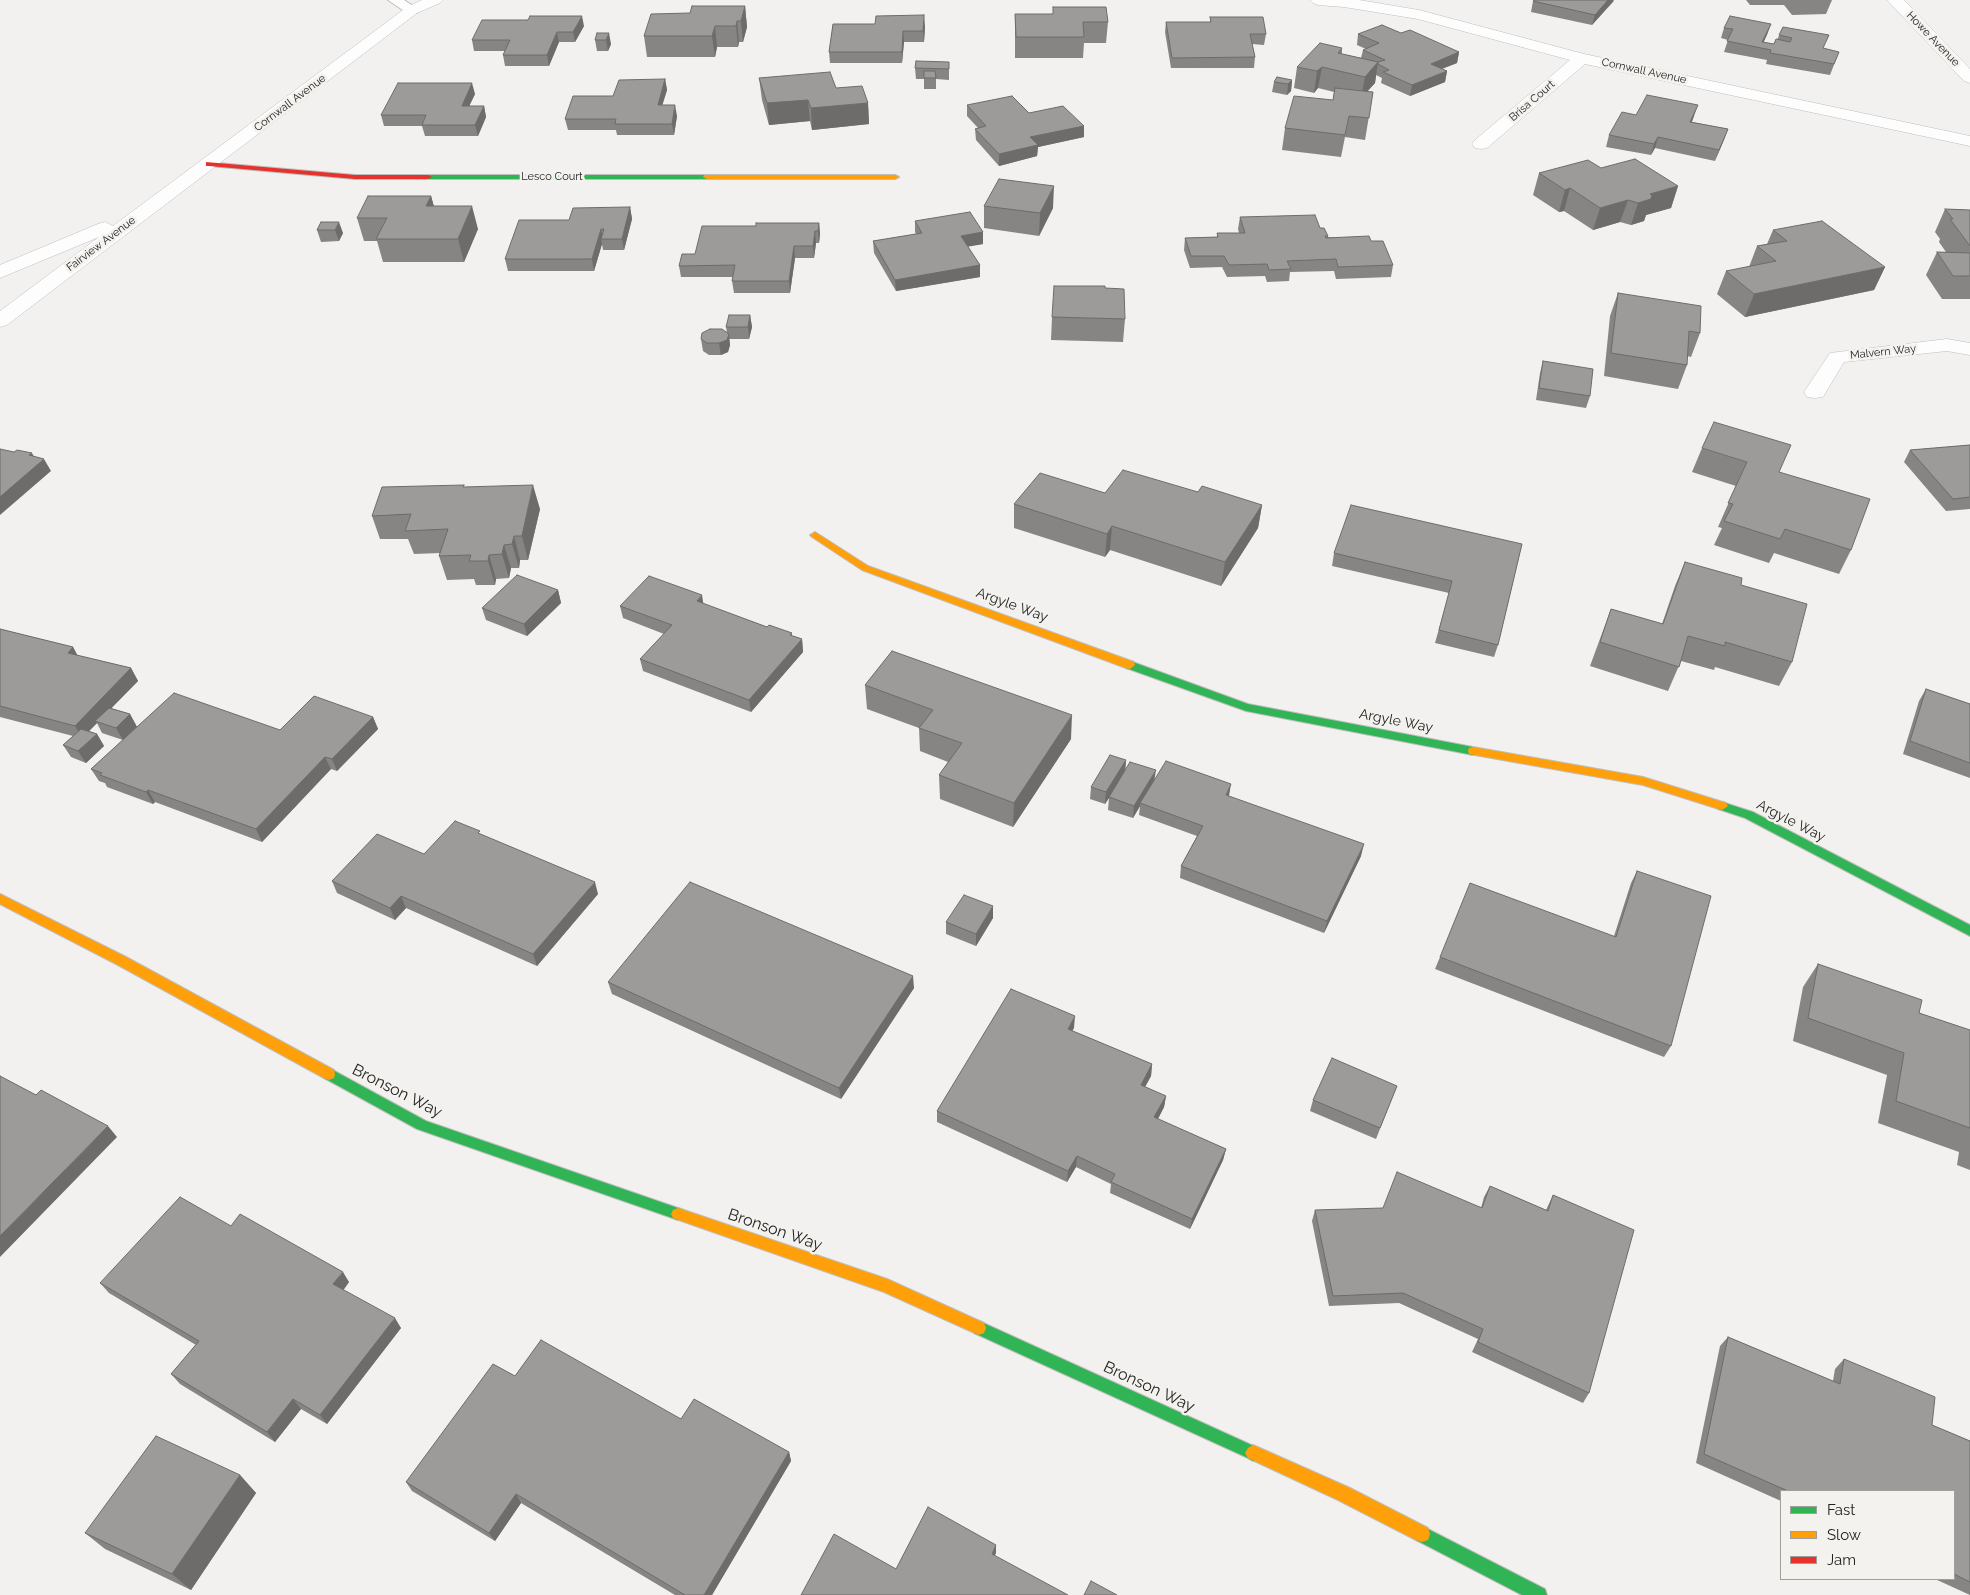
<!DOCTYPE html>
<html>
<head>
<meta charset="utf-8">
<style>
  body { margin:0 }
  #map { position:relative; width:1970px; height:1595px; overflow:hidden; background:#f2f1ef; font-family:Raleway,sans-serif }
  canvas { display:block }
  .legend { position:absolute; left:1780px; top:1490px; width:175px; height:90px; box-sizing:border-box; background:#f3f2ee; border:1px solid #a09f9c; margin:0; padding:6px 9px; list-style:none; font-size:15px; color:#232322 }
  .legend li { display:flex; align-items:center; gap:10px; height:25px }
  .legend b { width:25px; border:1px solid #a09f9c }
</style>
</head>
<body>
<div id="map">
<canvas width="1970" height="1595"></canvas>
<ul class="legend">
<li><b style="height:6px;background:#30b455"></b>Fast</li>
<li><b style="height:6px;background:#ff9f0a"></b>Slow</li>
<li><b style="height:6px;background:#e5322d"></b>Jam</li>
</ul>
</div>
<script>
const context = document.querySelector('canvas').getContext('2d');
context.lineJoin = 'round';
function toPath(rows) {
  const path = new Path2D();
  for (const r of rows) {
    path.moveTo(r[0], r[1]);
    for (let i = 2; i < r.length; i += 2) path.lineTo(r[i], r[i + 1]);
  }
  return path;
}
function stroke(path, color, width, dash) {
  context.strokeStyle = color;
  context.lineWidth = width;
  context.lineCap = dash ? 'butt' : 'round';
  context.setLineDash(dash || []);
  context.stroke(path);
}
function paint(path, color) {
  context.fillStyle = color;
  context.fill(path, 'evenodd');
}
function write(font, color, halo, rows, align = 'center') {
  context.font = font + ' Raleway,sans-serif';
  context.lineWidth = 5;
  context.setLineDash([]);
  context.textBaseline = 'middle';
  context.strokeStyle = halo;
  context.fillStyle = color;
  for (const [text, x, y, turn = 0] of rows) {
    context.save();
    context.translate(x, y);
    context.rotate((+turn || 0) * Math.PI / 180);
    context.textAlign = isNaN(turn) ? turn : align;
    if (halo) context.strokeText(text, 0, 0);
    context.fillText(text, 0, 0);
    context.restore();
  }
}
const lane = toPath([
  [388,0,404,0,419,10,417,13,407,13,388,0]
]);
const street = toPath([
  [422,0,443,0,440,3,417,13,7,325,0,327,0,311,99,237,0,278,0,265,98,224,105,222,113,226,407,7,422,0],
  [1310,0,1359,0,1419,10,1584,54,1970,136,1970,146,1585,64,1487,148,1481,149,1475,148,1472,144,1475,140,1570,60,1418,19,1344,7,1318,5,1313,3,1310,0],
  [1887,0,1904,0,1970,69,1970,83,1964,81,1887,0],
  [1947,339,1970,343,1970,355,1947,351,1844,362,1823,397,1815,398,1807,397,1804,392,1830,353,1947,339]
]);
const fast = toPath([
  [425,175,707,175,711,177,707,179,425,179,425,175],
  [1130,661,1248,704,1473,747,1478,751,1473,755,1246,711,1126,668,1125,665,1126,662,1130,661],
  [1722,802,1753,812,1970,925,1970,936,1745,818,1718,809,1716,806,1718,803,1722,802],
  [329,1068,426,1121,678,1208,683,1210,685,1214,683,1218,678,1220,417,1129,324,1078,323,1074,324,1070,329,1068],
  [979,1321,1258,1448,1261,1453,1258,1458,1253,1461,1248,1458,974,1333,972,1328,974,1323,979,1321],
  [1422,1526,1545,1589,1547,1595,1522,1595,1416,1540,1414,1534,1416,1528,1422,1526]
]);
const slow = toPath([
  [704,175,895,175,899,177,895,179,707,179,703,177,704,175],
  [815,532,868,566,1134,662,1135,665,1130,669,1126,668,862,570,812,537,810,535,815,532],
  [1473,747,1643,777,1726,803,1728,806,1722,810,1643,785,1469,754,1468,751,1469,748,1473,747],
  [0,894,126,957,334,1070,335,1074,334,1078,329,1080,324,1078,118,965,0,904,0,894],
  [678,1208,887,1279,984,1323,986,1328,984,1333,979,1335,884,1292,673,1218,671,1214,673,1210,678,1208],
  [1253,1445,1350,1488,1428,1528,1430,1534,1428,1540,1422,1542,1416,1540,1338,1500,1248,1458,1245,1453,1248,1448,1253,1445]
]);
const jam = toPath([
  [206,162,355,175,428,175,432,177,428,179,355,179,209,166,206,166,206,162]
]);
stroke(lane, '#bfbebc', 2);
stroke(street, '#bfbebc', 1);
stroke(fast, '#bfbebc', 2);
stroke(slow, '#bfbebc', 2);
stroke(jam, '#bfbebc', 2);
paint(lane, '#fdfdfd');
paint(street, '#fdfdfd');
paint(fast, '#30b455');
paint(slow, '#ff9f0a');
paint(jam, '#e5322d');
paint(toPath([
  [1746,0,1832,0,1826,14,1792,15,1784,5,1750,5],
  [1533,1,1614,1,1592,25,1531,12],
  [745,6,747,27,743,42,739,42,738,47,717,47,715,57,647,57,644,36,690,13],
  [1053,7,1108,22,1106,43,1084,43,1083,58,1015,58,1015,14,1053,14],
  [1210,17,1266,34,1264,45,1252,44,1255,57,1254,68,1171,68,1165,32,1166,22,1210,22],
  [833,24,925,26,924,42,904,42,902,63,830,63,829,52],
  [1771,24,1763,42,1774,44,1777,40,1783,27,1824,49,1839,52,1830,75,1766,64,1767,60,1724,52,1728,40,1721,38,1724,28],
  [584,26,575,42,559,42,549,66,505,66,503,55,505,51,474,51,472,40],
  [597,33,611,44,608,51,597,51,595,40],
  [1401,33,1459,52,1457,63,1442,69,1447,71,1445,82,1410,96,1381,83,1382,78,1376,75,1375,83,1367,92,1373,92,1365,140,1345,137,1341,157,1282,150,1285,128,1333,100,1334,92,1318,88,1314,93,1294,88,1297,67,1342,48,1342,54,1361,58,1363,50,1366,49,1357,45,1358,34],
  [949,62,949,80,936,79,936,89,924,89,924,79,916,79,915,68],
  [759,78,836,88,868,103,869,124,812,130,810,121,769,125,762,100],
  [665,79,667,90,662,105,677,116,674,135,617,135,616,130,568,130,565,119,613,96],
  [1292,80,1291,91,1287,95,1272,92,1274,82],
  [475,94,469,106,484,106,486,117,478,136,425,136,422,126,384,126,381,115],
  [967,105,1029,113,1084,126,1084,137,1038,147,1037,156,999,166,976,140,975,129,978,128,967,116],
  [1636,115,1694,116,1692,122,1728,129,1715,161,1655,148,1651,155,1606,147,1609,135],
  [1601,168,1678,186,1671,208,1646,215,1644,221,1631,225,1620,222,1593,230,1564,211,1559,212,1533,195,1539,173],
  [431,196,434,206,478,229,464,262,383,262,377,241,364,241,357,218],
  [984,206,1053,208,1039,236,984,228],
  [630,207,632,219,624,250,603,250,602,244,594,271,508,271,505,259],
  [1945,209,1970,210,1970,299,1942,299,1926,275,1937,252,1946,252,1939,242,1940,239,1935,232],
  [1240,217,1320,228,1328,236,1328,237,1371,241,1393,265,1391,277,1336,279,1334,271,1290,272,1289,281,1267,282,1265,276,1227,277,1222,267,1190,268,1184,250,1185,238,1217,237,1217,233,1239,233,1238,229],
  [915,221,983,232,983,244,967,246,980,265,980,277,896,291,874,253,873,241,916,234,915,232],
  [321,222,343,233,339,241,321,242,317,230],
  [819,223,820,234,819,243,816,243,814,258,795,258,790,293,734,293,732,281,733,277,681,277,679,266,695,254,756,226],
  [1773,230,1885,267,1874,290,1745,317,1717,294,1726,271,1749,267,1757,246,1767,244],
  [1105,288,1125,319,1123,342,1051,340,1052,317],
  [1618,293,1700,333,1691,357,1687,356,1687,365,1678,389,1604,376,1610,316],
  [750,315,752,327,749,339,729,339,730,345,728,352,721,355,709,355,703,351,701,339,727,333,726,327],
  [1543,361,1590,396,1586,408,1536,400,1540,373],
  [1970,445,1970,509,1946,511,1904,462,1910,450],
  [1702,448,1779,472,1851,550,1839,574,1774,553,1769,563,1714,545,1722,528,1718,527,1736,486,1692,472],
  [464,487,540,509,528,560,520,560,519,568,511,568,509,578,496,579,495,585,476,585,474,579,447,580,439,556,440,553,414,554,408,539,380,539,372,516],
  [1198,492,1262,505,1258,528,1221,586,1110,550,1105,557,1014,528,1014,504,1105,493],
  [1522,544,1498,645,1494,657,1435,643,1449,593,1332,566,1334,553],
  [1685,562,1741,585,1792,662,1779,686,1715,667,1714,670,1681,661,1668,691,1590,666,1611,609,1662,624,1675,586],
  [558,590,561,603,527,636,486,620,482,608],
  [703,604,767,627,792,633,792,636,802,639,803,652,751,712,643,671,640,659,664,634,623,618,620,606],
  [0,629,73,647,77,655,131,668,138,681,111,708,130,714,137,727,125,738,280,730,373,717,378,729,337,771,331,769,262,842,155,802,153,804,107,787,105,783,99,781,91,769,123,740,102,733,97,723,89,731,97,734,104,746,86,763,71,757,63,745,73,736,0,717],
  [865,685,1071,739,1013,827,940,799,939,775,948,762,920,751,919,728,867,709],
  [1926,689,1970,704,1970,778,1903,754,1919,701],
  [1126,760,1125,771,1155,779,1229,796,1361,856,1324,933,1180,878,1181,866,1197,836,1139,815,1140,806,1133,818,1108,810,1109,798,1105,804,1090,799,1091,787],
  [481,835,598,894,537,966,406,908,395,920,337,893,332,881,424,854],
  [1637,871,1671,1046,1664,1057,1435,969,1440,957,1614,936,1631,883],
  [993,918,976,946,946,934,946,922],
  [1818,964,1919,1013,1970,1030,1970,1170,1957,1165,1959,1152,1878,1123,1887,1075,1793,1041,1803,987],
  [608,982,914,988,841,1099,612,994],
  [1074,1028,1072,1031,1152,1064,1151,1076,1145,1087,1166,1096,1164,1107,1158,1119,1226,1149,1223,1160,1190,1229,1110,1193,1111,1184,1076,1167,1067,1182,937,1122,937,1111],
  [1397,1086,1376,1139,1310,1111,1313,1100],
  [1490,1186,1546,1210,1553,1195,1589,1393,1583,1403,1472,1352,1478,1339,1399,1303,1329,1306,1312,1221,1315,1210,1481,1208,1484,1197],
  [231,1226,349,1282,343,1290,401,1328,327,1424,301,1409,275,1442,180,1384,171,1374,196,1345,109,1293,100,1283],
  [1728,1337,1833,1381,1835,1369,1844,1359,1932,1425,1970,1441,1970,1595,1935,1579,1954,1579,1954,1491,1781,1491,1781,1501,1696,1463,1720,1346],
  [515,1376,681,1419,789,1452,791,1461,712,1595,675,1595,521,1503,495,1541,412,1491,406,1482],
  [240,1475,256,1493,191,1590,105,1549,85,1533]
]), '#868584');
paint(toPath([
  [1608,0,1614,0,1592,25,1595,15],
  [745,6,747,27,743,42,741,21],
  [924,15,925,26,924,42,923,31],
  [582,16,584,26,575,42,573,32],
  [737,21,739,42,738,47,736,26],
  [1771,24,1767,35,1761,48,1762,42],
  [715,26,717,47,715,57,712,36],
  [903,31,904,42,902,63,902,52],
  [557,32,559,42,549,66,547,55],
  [609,33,611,44,608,51,606,40],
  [1459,52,1457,63,1428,74,1431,64],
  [1378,62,1375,83,1361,98,1365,77],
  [1322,67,1318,88,1314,93,1317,71],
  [1447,71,1445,82,1410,96,1412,85],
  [665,79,667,90,659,116,658,105],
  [1292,80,1291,91,1287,95,1288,84],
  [472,83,475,94,464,117,462,106],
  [808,100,810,121,769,125,767,103],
  [868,103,869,124,812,130,811,108],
  [675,105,677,116,674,135,672,124],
  [1698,105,1694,116,1687,133,1690,122],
  [484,106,486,117,478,136,475,125],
  [1084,126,1084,137,1038,147,1037,156,999,166,999,154,1030,137],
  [1728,129,1724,140,1715,161,1719,150],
  [1658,137,1655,148,1651,155,1654,144],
  [1054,186,1053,208,1039,236,1040,213],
  [1678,186,1671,208,1646,215,1644,221,1631,225,1638,203,1650,194],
  [1570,188,1564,211,1559,212,1565,190],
  [431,196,437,219,426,206],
  [1628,200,1620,222,1593,230,1600,208],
  [472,206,478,229,464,262,458,239],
  [630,207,632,219,624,250,622,239],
  [339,222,343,233,339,241,335,230],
  [819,223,820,234,819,243,818,231],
  [601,229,603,239,601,239,602,244,594,271,592,259],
  [815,231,816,243,814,258,813,246],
  [983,232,983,244,961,248,961,236],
  [794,246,795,258,790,293,789,281],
  [980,265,980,277,896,291,895,280],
  [1885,267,1874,290,1745,317,1754,294],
  [750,315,752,327,749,339,748,327],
  [729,334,730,345,728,352,721,355,719,343],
  [32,453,38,464,44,459,51,471,0,515,0,497,29,455],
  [533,485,540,509,528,560,522,536],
  [1262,505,1258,528,1221,586,1225,562],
  [1112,526,1110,550,1105,557,1107,534],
  [514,536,520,560,519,568,512,544],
  [504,545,511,568,509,578,502,554],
  [489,555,496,579,495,585,488,561],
  [558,590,561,603,527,636,524,624],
  [702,595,704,608,697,601],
  [802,639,803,652,751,712,749,700],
  [73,647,80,660,68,653],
  [131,668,138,681,98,722,95,721,97,723,82,738,75,726],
  [130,714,137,727,123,740,116,728],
  [1072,715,1071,739,1013,827,1014,803],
  [373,717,378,729,337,771,332,759],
  [97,734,104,746,86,763,78,751],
  [325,757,331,769,262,842,256,829],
  [1126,760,1125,773,1105,804,1106,792],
  [1156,770,1154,782,1140,803,1140,806,1133,818,1134,806],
  [1231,784,1229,796,1226,795],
  [148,790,155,802,153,804,146,792],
  [1364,844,1361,856,1324,933,1327,921],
  [595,882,598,894,537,966,533,954],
  [401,896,406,908,395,920,390,908],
  [993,906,993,918,976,946,976,934],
  [913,976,914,988,841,1099,839,1088],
  [1075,1016,1074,1028,1067,1040,1068,1029],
  [1152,1064,1151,1076,1140,1096,1141,1085],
  [1166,1096,1164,1107,1153,1128,1154,1117],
  [108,1126,117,1137,0,1257,0,1236],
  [1226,1149,1223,1160,1190,1229,1192,1219],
  [1077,1156,1076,1167,1067,1182,1068,1171],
  [343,1272,349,1282,340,1295,333,1284],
  [395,1318,401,1328,327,1424,320,1415],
  [293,1399,301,1409,275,1442,267,1432],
  [789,1452,791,1461,712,1595,704,1595],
  [240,1475,256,1493,191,1590,172,1574],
  [516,1494,521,1503,495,1541,489,1533],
  [996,1545,996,1553,992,1562,992,1554]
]), '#6d6c6b');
const building = toPath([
  [1534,0,1608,0,1595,15,1533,1,1534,0],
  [692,6,745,6,741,21,737,21,736,26,715,26,712,36,644,36,651,14,690,13,692,6],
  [1053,7,1106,7,1108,22,1083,22,1084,37,1016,37,1015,14,1053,14,1053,7],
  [924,15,923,31,903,31,902,52,829,52,833,24,875,24,876,16,924,15],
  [530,16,582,16,573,32,557,32,547,55,503,55,510,40,472,40,482,20,528,20,530,16],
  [1730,16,1771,24,1762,42,1774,44,1776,39,1790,42,1792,38,1779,35,1783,27,1829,35,1823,48,1839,52,1834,64,1770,53,1771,50,1727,41,1733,29,1724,28,1730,16],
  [1210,17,1263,17,1266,34,1250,34,1255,57,1172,58,1166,22,1211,22,1210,17],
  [1382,25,1401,33,1410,30,1459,52,1431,64,1447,71,1412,85,1383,72,1389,70,1378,64,1378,62,1385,60,1363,50,1379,43,1358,34,1382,25],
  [597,33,609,33,606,40,595,40,597,33],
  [1320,43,1342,48,1338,53,1378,62,1365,77,1322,67,1317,71,1297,67,1320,43],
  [916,61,949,62,949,69,915,68,916,61],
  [924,71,935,71,936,78,924,78,924,71],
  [830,72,836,88,862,86,868,103,811,108,808,100,767,103,759,78,830,72],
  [1277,77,1292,80,1288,84,1274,82,1277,77],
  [665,79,658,105,675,105,672,124,615,124,616,119,565,119,573,96,613,96,619,80,665,79],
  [398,83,472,83,462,106,484,106,475,125,422,125,426,115,381,115,398,83],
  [1335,88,1373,92,1369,118,1349,116,1345,135,1285,128,1294,96,1333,100,1335,88],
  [1647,95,1698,105,1690,122,1728,129,1719,150,1658,137,1654,144,1609,135,1622,112,1636,115,1647,95],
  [1012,96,1029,113,1063,106,1084,126,1030,137,1038,145,999,154,975,129,986,126,967,105,1012,96],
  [1635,159,1678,186,1650,194,1652,195,1651,199,1638,203,1628,200,1600,208,1570,188,1565,190,1539,173,1588,160,1601,168,1635,159],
  [999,179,1054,186,1040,213,984,206,999,179],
  [368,196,431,196,426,206,472,206,458,239,376,239,387,218,357,218,368,196],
  [630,207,622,239,601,239,604,229,601,229,592,259,505,259,519,220,569,220,573,208,630,207],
  [1945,209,1970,210,1970,246,1950,219,1953,219,1945,209],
  [970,212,983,232,961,236,980,265,895,280,873,241,922,233,915,221,970,212],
  [1315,215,1320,228,1324,228,1328,236,1325,236,1326,238,1369,236,1371,241,1383,241,1393,265,1338,267,1336,259,1287,261,1291,269,1269,270,1267,264,1229,265,1224,256,1191,256,1185,238,1218,237,1217,233,1245,233,1240,217,1315,215],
  [1822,221,1885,267,1754,294,1726,271,1776,261,1757,246,1787,241,1773,230,1822,221],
  [321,222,339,222,335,230,317,230,321,222],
  [756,223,819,223,818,231,815,231,813,246,794,246,789,281,732,281,735,265,679,266,682,254,695,254,702,226,756,226,756,223],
  [1937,252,1970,253,1970,276,1953,276,1937,252],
  [1054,286,1105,286,1105,288,1124,289,1125,319,1052,317,1054,286],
  [1618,293,1701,306,1700,333,1689,331,1687,365,1611,353,1618,293],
  [729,315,750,315,748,327,726,327,729,315],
  [710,329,722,329,729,334,727,340,719,343,707,343,701,339,702,333,710,329],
  [1543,361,1593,369,1590,396,1539,388,1543,361],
  [1714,422,1791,445,1779,472,1870,499,1851,550,1785,529,1780,539,1724,521,1733,504,1728,503,1747,462,1702,448,1714,422],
  [1970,445,1970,497,1953,499,1910,450,1970,445],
  [0,449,14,452,17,450,32,453,29,455,44,459,0,497,0,449],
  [1123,470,1198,492,1202,486,1262,505,1225,562,1112,526,1107,534,1014,504,1040,473,1105,493,1123,470],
  [464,485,463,487,533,485,522,536,514,536,512,544,504,545,502,554,489,555,488,561,469,561,471,555,439,556,448,529,405,531,411,514,372,516,382,487,464,485],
  [1351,505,1522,544,1498,645,1439,630,1452,581,1334,553,1351,505],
  [1685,562,1742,578,1741,585,1807,604,1792,662,1725,642,1725,646,1688,636,1679,667,1600,642,1611,609,1663,624,1685,562],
  [517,575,558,590,524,624,482,608,517,575],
  [649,576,702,595,697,601,767,627,769,625,792,633,790,635,802,639,749,700,640,659,672,625,620,606,649,576],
  [0,629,73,647,68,653,131,668,75,726,0,706,0,629],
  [892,651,1072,715,1014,803,939,775,962,743,919,728,933,710,865,685,892,651],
  [1926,689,1970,704,1970,763,1910,741,1926,689],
  [174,693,280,730,314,696,373,717,332,759,325,757,256,829,148,790,146,792,100,775,102,773,91,769,174,693],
  [109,708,130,714,116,728,95,721,109,708],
  [81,729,97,734,78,751,63,745,81,729],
  [1110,755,1126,760,1106,792,1091,787,1110,755],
  [1166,761,1231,784,1226,795,1364,844,1327,921,1181,866,1203,826,1140,803,1166,761],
  [1130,762,1156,770,1134,806,1109,797,1130,762],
  [455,821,480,831,478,833,595,882,533,954,401,896,390,908,332,881,377,834,424,854,455,821],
  [1637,871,1711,896,1671,1046,1440,957,1470,883,1616,937,1637,871],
  [690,882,913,976,839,1088,608,982,690,882],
  [964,895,993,906,976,934,946,922,964,895],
  [1818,964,1922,1000,1919,1013,1970,1030,1970,1128,1896,1101,1904,1053,1808,1018,1818,964],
  [1011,989,1075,1016,1068,1029,1152,1064,1141,1085,1166,1096,1154,1117,1226,1149,1192,1219,1111,1182,1115,1174,1077,1156,1068,1171,937,1111,1011,989],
  [1332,1058,1397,1086,1380,1128,1313,1100,1332,1058],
  [0,1076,36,1095,41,1090,108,1126,0,1236,0,1076],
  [1397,1172,1482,1208,1490,1186,1548,1211,1553,1195,1634,1230,1589,1393,1478,1342,1483,1329,1403,1293,1333,1296,1315,1210,1383,1208,1397,1172],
  [180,1197,231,1226,240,1214,343,1272,333,1284,395,1318,320,1415,293,1399,267,1432,171,1374,199,1341,100,1283,180,1197],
  [1728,1337,1840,1384,1844,1359,1935,1397,1932,1425,1970,1441,1970,1582,1954,1574,1954,1491,1788,1491,1704,1454,1728,1337],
  [541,1340,681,1419,694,1399,789,1452,704,1595,685,1595,516,1494,489,1533,406,1482,493,1364,515,1376,541,1340],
  [156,1436,240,1475,172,1574,85,1533,156,1436],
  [928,1507,996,1545,992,1554,1068,1595,801,1595,834,1534,896,1569,928,1507],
  [1091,1581,1117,1595,1084,1595,1091,1581]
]);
paint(building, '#9c9b99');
stroke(building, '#6d6c6b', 1);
write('11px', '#232322', '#f3f2ee', [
  ["Howe Avenue",1933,39,46],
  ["Cornwall Avenue",1644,71,12],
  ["Brisa Court",1532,101,-41],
  ["Cornwall Avenue",290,103,-37],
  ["Lesco Court",552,177],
  ["Fairview Avenue",101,244,-37],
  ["Malvern Way",1883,352,-6]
]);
write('14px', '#232322', '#f3f2ee', [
  ["Argyle Way",1012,605,20],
  ["Argyle Way",1396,721,11],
  ["Argyle Way",1791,821,27]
]);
write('16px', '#232322', '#f3f2ee', [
  ["Bronson Way",397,1091,27],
  ["Bronson Way",775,1230,19],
  ["Bronson Way",1149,1387,25]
]);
</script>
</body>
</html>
